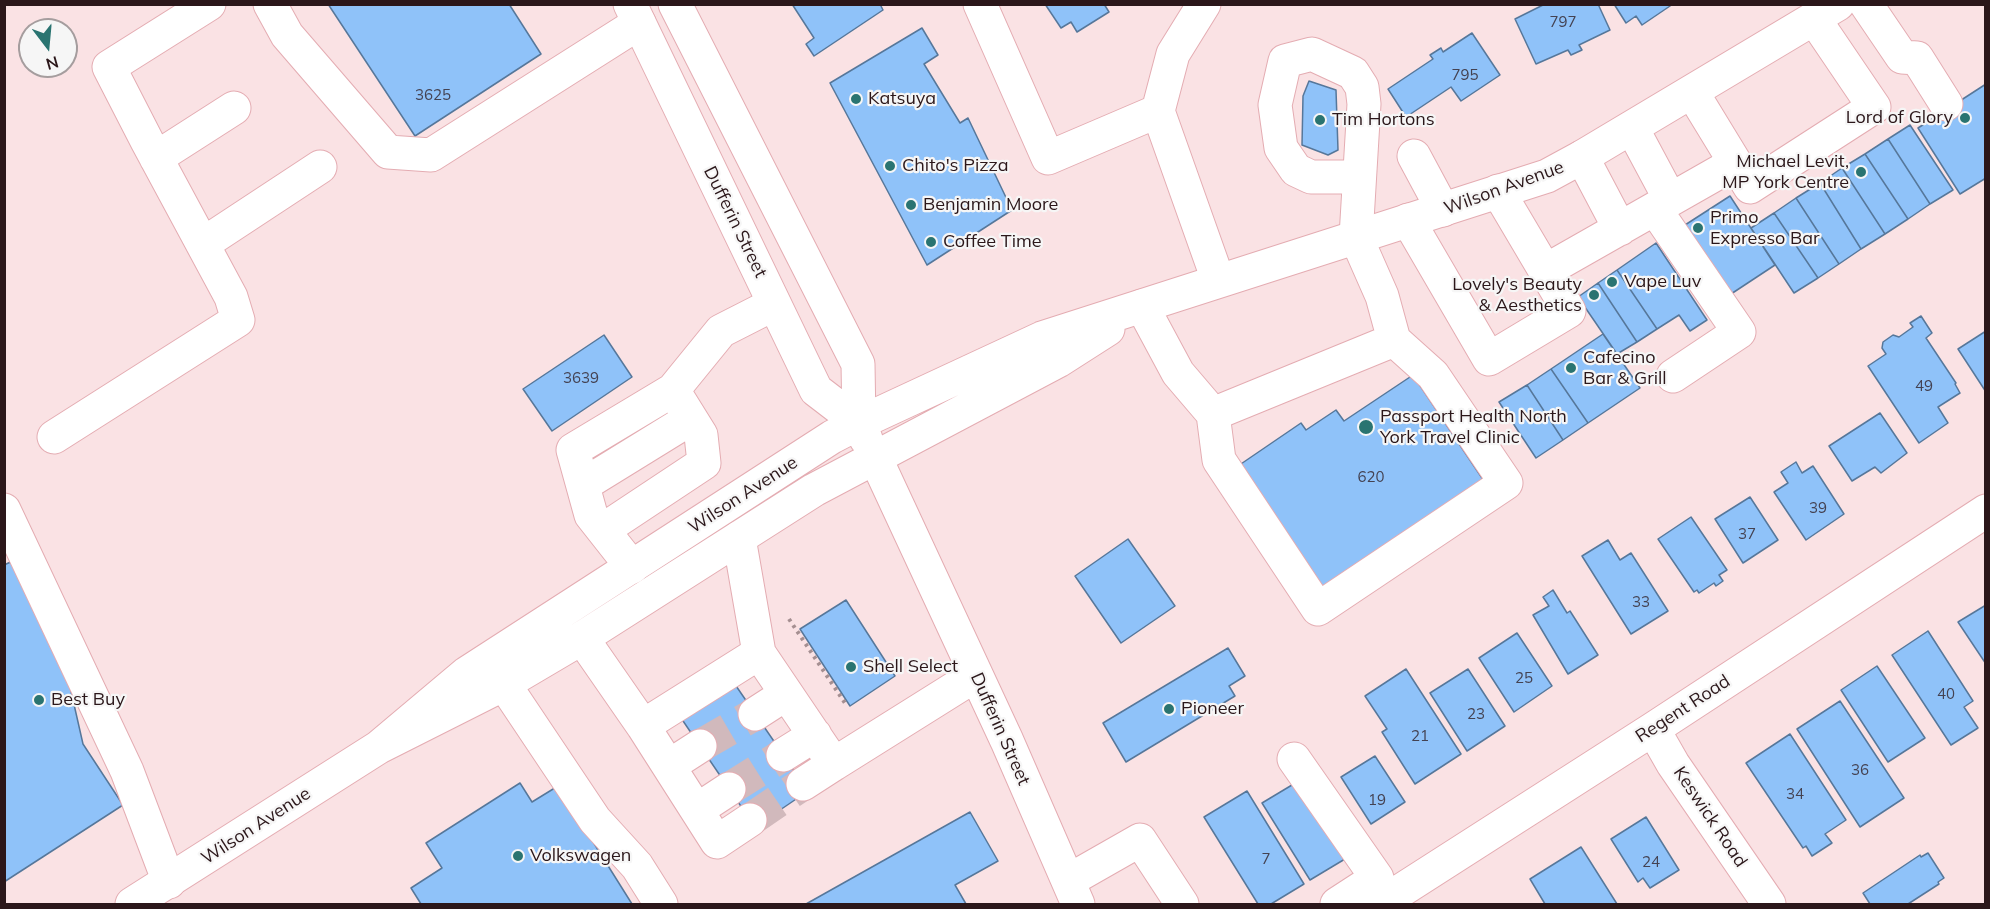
<!DOCTYPE html>
<html>
<head>
<meta charset="utf-8">
<style>
  body { margin:0 }
  #map { position:relative; width:1990px; height:909px; overflow:hidden; background:#fae2e4; font-family:Mulish,sans-serif }
  canvas { display:block }
  .frame { position:absolute; inset:0; border:6px solid #2b171a; pointer-events:none }
  .north { position:absolute; left:18px; top:18px; width:60px; height:60px; box-sizing:border-box; background:#f6f6f6; border:2px solid #a59d9e; border-radius:50%; rotate:164deg; font-size:16px; font-weight:700; line-height:24px; text-align:center; color:#2b171a }
  .north::after { content:''; display:block; margin:auto; width:21px; height:27px; background:#2a7471; clip-path:polygon(50% 0,100% 100%,50% 72%,0 100%) }
</style>
</head>
<body>
<div id="map">
<canvas width="1990" height="909"></canvas>
<div class="frame"></div>
<div class="north">N</div>
</div>
<script>
const context = document.querySelector('canvas').getContext('2d');
context.lineJoin = 'round';
function paint(path, color) {
  context.fillStyle = color;
  context.fill(path, 'evenodd');
}
function toPath(rows) {
  const path = new Path2D();
  for (const r of rows) {
    path.moveTo(r[0], r[1]);
    for (let i = 2; i < r.length; i += 2) path.lineTo(r[i], r[i + 1]);
  }
  return path;
}
function stroke(path, color, width, dash) {
  context.strokeStyle = color;
  context.lineWidth = width;
  context.lineCap = dash ? 'butt' : 'round';
  context.setLineDash(dash || []);
  context.stroke(path);
}
function write(font, color, halo, rows, align = 'center') {
  context.font = font + ' Mulish,sans-serif';
  context.lineWidth = 4.5;
  context.setLineDash([]);
  context.textBaseline = 'middle';
  context.strokeStyle = halo;
  context.fillStyle = color;
  for (const [text, x, y, turn = 0] of rows) {
    context.save();
    context.translate(x, y);
    context.rotate((+turn || 0) * Math.PI / 180);
    context.textAlign = isNaN(turn) ? turn : align;
    if (halo) context.strokeText(text, 0, 0);
    context.fillText(text, 0, 0);
    context.restore();
  }
}
const building = toPath([
  [328,4,509,4,541,54,415,136,328,4],
  [792,4,880,4,883,10,814,56,806,44,814,38,792,4],
  [1045,4,1104,4,1109,12,1077,32,1071,22,1061,28,1045,4],
  [1598,4,1610,30,1579,45,1582,50,1571,55,1568,50,1536,64,1515,19,1545,4,1598,4],
  [1614,4,1673,4,1642,25,1636,16,1626,23,1614,4],
  [922,28,938,55,924,64,960,123,968,118,1012,210,927,265,830,83,922,28],
  [1472,33,1500,75,1461,101,1451,87,1406,117,1388,89,1433,59,1430,55,1441,48,1443,52,1472,33],
  [1309,81,1336,90,1338,150,1328,155,1302,145,1303,96,1309,81],
  [1986,84,1986,178,1960,194,1918,128,1986,84],
  [1910,125,1953,190,1930,204,1888,139,1910,125],
  [1888,139,1930,204,1908,219,1865,154,1888,139],
  [1865,154,1908,219,1885,234,1842,168,1865,154],
  [1842,168,1885,234,1861,249,1820,183,1842,168],
  [1820,183,1861,249,1839,264,1796,198,1820,183],
  [1730,196,1775,265,1731,294,1685,225,1730,196],
  [1796,198,1839,264,1818,278,1774,213,1796,198],
  [1774,213,1818,278,1794,293,1751,228,1774,213],
  [1656,243,1707,320,1690,331,1679,315,1657,329,1617,270,1656,243],
  [1617,270,1657,329,1637,342,1598,283,1617,270],
  [1598,283,1637,342,1617,354,1578,297,1598,283],
  [1921,316,1932,333,1926,338,1956,383,1955,384,1960,393,1938,407,1948,423,1919,443,1868,366,1886,354,1882,348,1883,342,1893,335,1899,337,1913,327,1910,323,1921,316],
  [1986,331,1986,392,1958,349,1986,331],
  [1603,334,1640,388,1588,423,1551,369,1603,334],
  [604,335,632,377,552,431,523,389,604,335],
  [1551,369,1588,423,1563,440,1527,385,1551,369],
  [1413,375,1484,481,1319,592,1235,468,1301,423,1306,430,1336,410,1344,421,1413,375],
  [1527,385,1563,440,1536,458,1499,402,1527,385],
  [1880,413,1907,453,1881,473,1875,467,1852,481,1829,446,1880,413],
  [1796,462,1802,473,1813,466,1844,514,1806,540,1774,492,1788,483,1781,472,1796,462],
  [1750,497,1778,540,1743,563,1715,519,1750,497],
  [1691,517,1727,570,1719,575,1723,581,1716,586,1714,583,1699,593,1697,590,1694,592,1658,539,1691,517],
  [1128,539,1175,606,1121,643,1075,576,1128,539],
  [1608,540,1620,560,1631,553,1668,611,1631,634,1582,556,1608,540],
  [15,560,63,656,83,744,123,805,4,882,4,565,15,560],
  [1553,590,1567,613,1570,611,1598,655,1568,674,1533,615,1549,606,1543,597,1553,590],
  [846,600,895,676,850,706,800,629,846,600],
  [1986,605,1986,664,1958,622,1986,605],
  [1928,631,1973,701,1964,707,1978,728,1951,745,1892,655,1928,631],
  [1517,633,1552,686,1514,712,1479,658,1517,633],
  [1228,648,1245,676,1229,686,1235,696,1126,762,1103,723,1228,648],
  [1877,666,1925,738,1888,762,1841,690,1877,666],
  [1406,669,1461,754,1415,784,1382,732,1387,729,1365,696,1406,669],
  [1468,669,1505,726,1467,751,1430,693,1468,669],
  [732,680,808,791,755,827,679,715,732,680],
  [1840,701,1904,798,1860,827,1797,729,1840,701],
  [1790,734,1846,820,1825,834,1832,843,1812,856,1806,846,1803,848,1746,763,1790,734],
  [1375,756,1405,802,1371,824,1341,777,1375,756],
  [1297,782,1345,859,1310,880,1262,803,1297,782],
  [520,783,532,802,558,786,632,904,421,904,411,888,442,868,426,843,520,783],
  [1247,791,1304,884,1271,904,1258,904,1204,817,1247,791],
  [970,812,998,861,955,885,966,904,806,904,970,812],
  [1646,817,1679,870,1650,888,1643,878,1638,882,1611,839,1646,817],
  [1581,847,1617,904,1545,904,1530,879,1581,847],
  [1928,853,1944,878,1938,882,1939,884,1908,904,1870,904,1863,893,1920,855,1921,857,1928,853]
]);
paint(building, '#8fc2f9');
stroke(building, '#56779a', 1.5);
stroke(toPath([
  [700,746,755,714],
  [729,789,783,755],
  [750,820,803,784]
]), '#d1b9bc', 33, [33, 16]);
const minor = toPath([
  [270,4,287,35,388,152,431,155,639,23],
  [980,4,1048,158,1158,111],
  [1204,4,1173,54,1158,111,1218,280],
  [1866,4,1902,57,1917,58,1946,104],
  [1692,92,1750,187,1874,107,1815,20],
  [1632,128,1670,199],
  [1414,156,1443,210],
  [1582,157,1620,229],
  [156,158,234,108],
  [1655,209,1739,332,1673,376],
  [1408,220,1489,359,1569,311,1498,191],
  [203,244,320,167],
  [1545,271,1735,163],
  [1142,306,1178,373,1213,414,1394,340,1382,296,1356,237,1364,104,1362,87,1353,73,1312,54,1285,61,1275,105,1281,148,1296,170,1311,177,1359,177],
  [1213,414,1219,460,1318,609,1506,483,1433,375,1394,340],
  [54,437,238,320,231,297,147,141,109,67,209,4],
  [875,457,1007,741,1078,904],
  [583,485,690,419],
  [4,510,127,771,169,882],
  [603,530,704,463,701,435,673,390],
  [632,567,591,515,573,450,673,390,721,331,774,304],
  [582,638,643,726,759,653,739,538],
  [759,653,834,764,803,784],
  [504,684,595,820,637,866,661,904],
  [755,714,786,694],
  [643,726,717,842,750,820],
  [1653,729,1673,764,1769,904],
  [783,755,815,735],
  [1294,759,1377,878,1337,904],
  [834,764,976,675],
  [669,766,700,746],
  [697,810,729,789],
  [1068,881,1140,840,1182,904],
  [1380,904,1653,729,1986,511]
]);
const major = toPath([
  [630,4,816,390,859,423],
  [675,4,858,364,859,423,866,439],
  [379,747,467,673,832,437,859,423,1042,338,1547,176,1582,157,1838,4],
  [132,904,379,747,504,684,582,638,814,490,1058,361,1108,329]
]);
stroke(minor, '#e4acb2', 35);
stroke(major, '#e4acb2', 35);
stroke(toPath([
  [789,619,845,703]
]), '#a58f91', 4, [3, 4.5]);
stroke(minor, '#fff', 33);
stroke(major, '#fff', 33);
for (const [x, y, r, color] of [
  [856,99,6,"#2a7471"],
  [1965,118,6,"#2a7471"],
  [1320,120,6,"#2a7471"],
  [890,166,6,"#2a7471"],
  [1861,172,6,"#2a7471"],
  [911,205,6,"#2a7471"],
  [1698,228,6,"#2a7471"],
  [931,242,6,"#2a7471"],
  [1612,282,6,"#2a7471"],
  [1594,295,6,"#2a7471"],
  [1571,368,6,"#2a7471"],
  [1366,427,8,"#2a7471"],
  [851,667,6,"#2a7471"],
  [39,700,6,"#2a7471"],
  [1169,709,6,"#2a7471"],
  [518,856,6,"#2a7471"]
]) {
  const dot = new Path2D();
  dot.arc(x, y, r, 0, 2 * Math.PI);
  context.fillStyle = color;
  context.fill(dot);
  stroke(dot, '#f6f6f6', 2);
}
write('15px', '#444252', null, [
  ["797",1563,22],
  ["795",1465,75],
  ["3625",433,95],
  ["3639",581,378],
  ["49",1924,386],
  ["620",1371,477],
  ["39",1818,508],
  ["37",1747,534],
  ["33",1641,602],
  ["25",1524,678],
  ["40",1946,694],
  ["23",1476,714],
  ["21",1420,736],
  ["36",1860,770],
  ["34",1795,794],
  ["19",1377,800],
  ["7",1266,859],
  ["24",1651,862]
]);
write('18px', '#2b171a', '#f6f6f6', [
  ["Katsuya",868,99],
  ["Lord of Glory",1953,118,"right"],
  ["Tim Hortons",1332,120],
  ["Michael Levit,",1849,162,"right"],
  ["MP York Centre",1849,183,"right"],
  ["Chito's Pizza",902,166],
  ["Benjamin Moore",923,205],
  ["Primo",1710,218],
  ["Expresso Bar",1710,239],
  ["Coffee Time",943,242],
  ["Vape Luv",1624,282],
  ["Lovely's Beauty",1582,285,"right"],
  ["& Aesthetics",1582,306,"right"],
  ["Cafecino",1583,358],
  ["Bar & Grill",1583,379],
  ["Passport Health North",1380,417],
  ["York Travel Clinic",1380,438],
  ["Shell Select",863,667],
  ["Best Buy",51,700],
  ["Pioneer",1181,709],
  ["Volkswagen",530,856]
], 'left');
write('18px', '#2b171a', '#f6f6f6', [
  ["Wilson Avenue",1504,188,-20],
  ["Dufferin Street",735,222,64],
  ["Wilson Avenue",743,495,-33],
  ["Regent Road",1683,709,-33],
  ["Dufferin Street",1000,729,66],
  ["Keswick Road",1710,817,56],
  ["Wilson Avenue",256,826,-33]
]);
</script>
</body>
</html>
